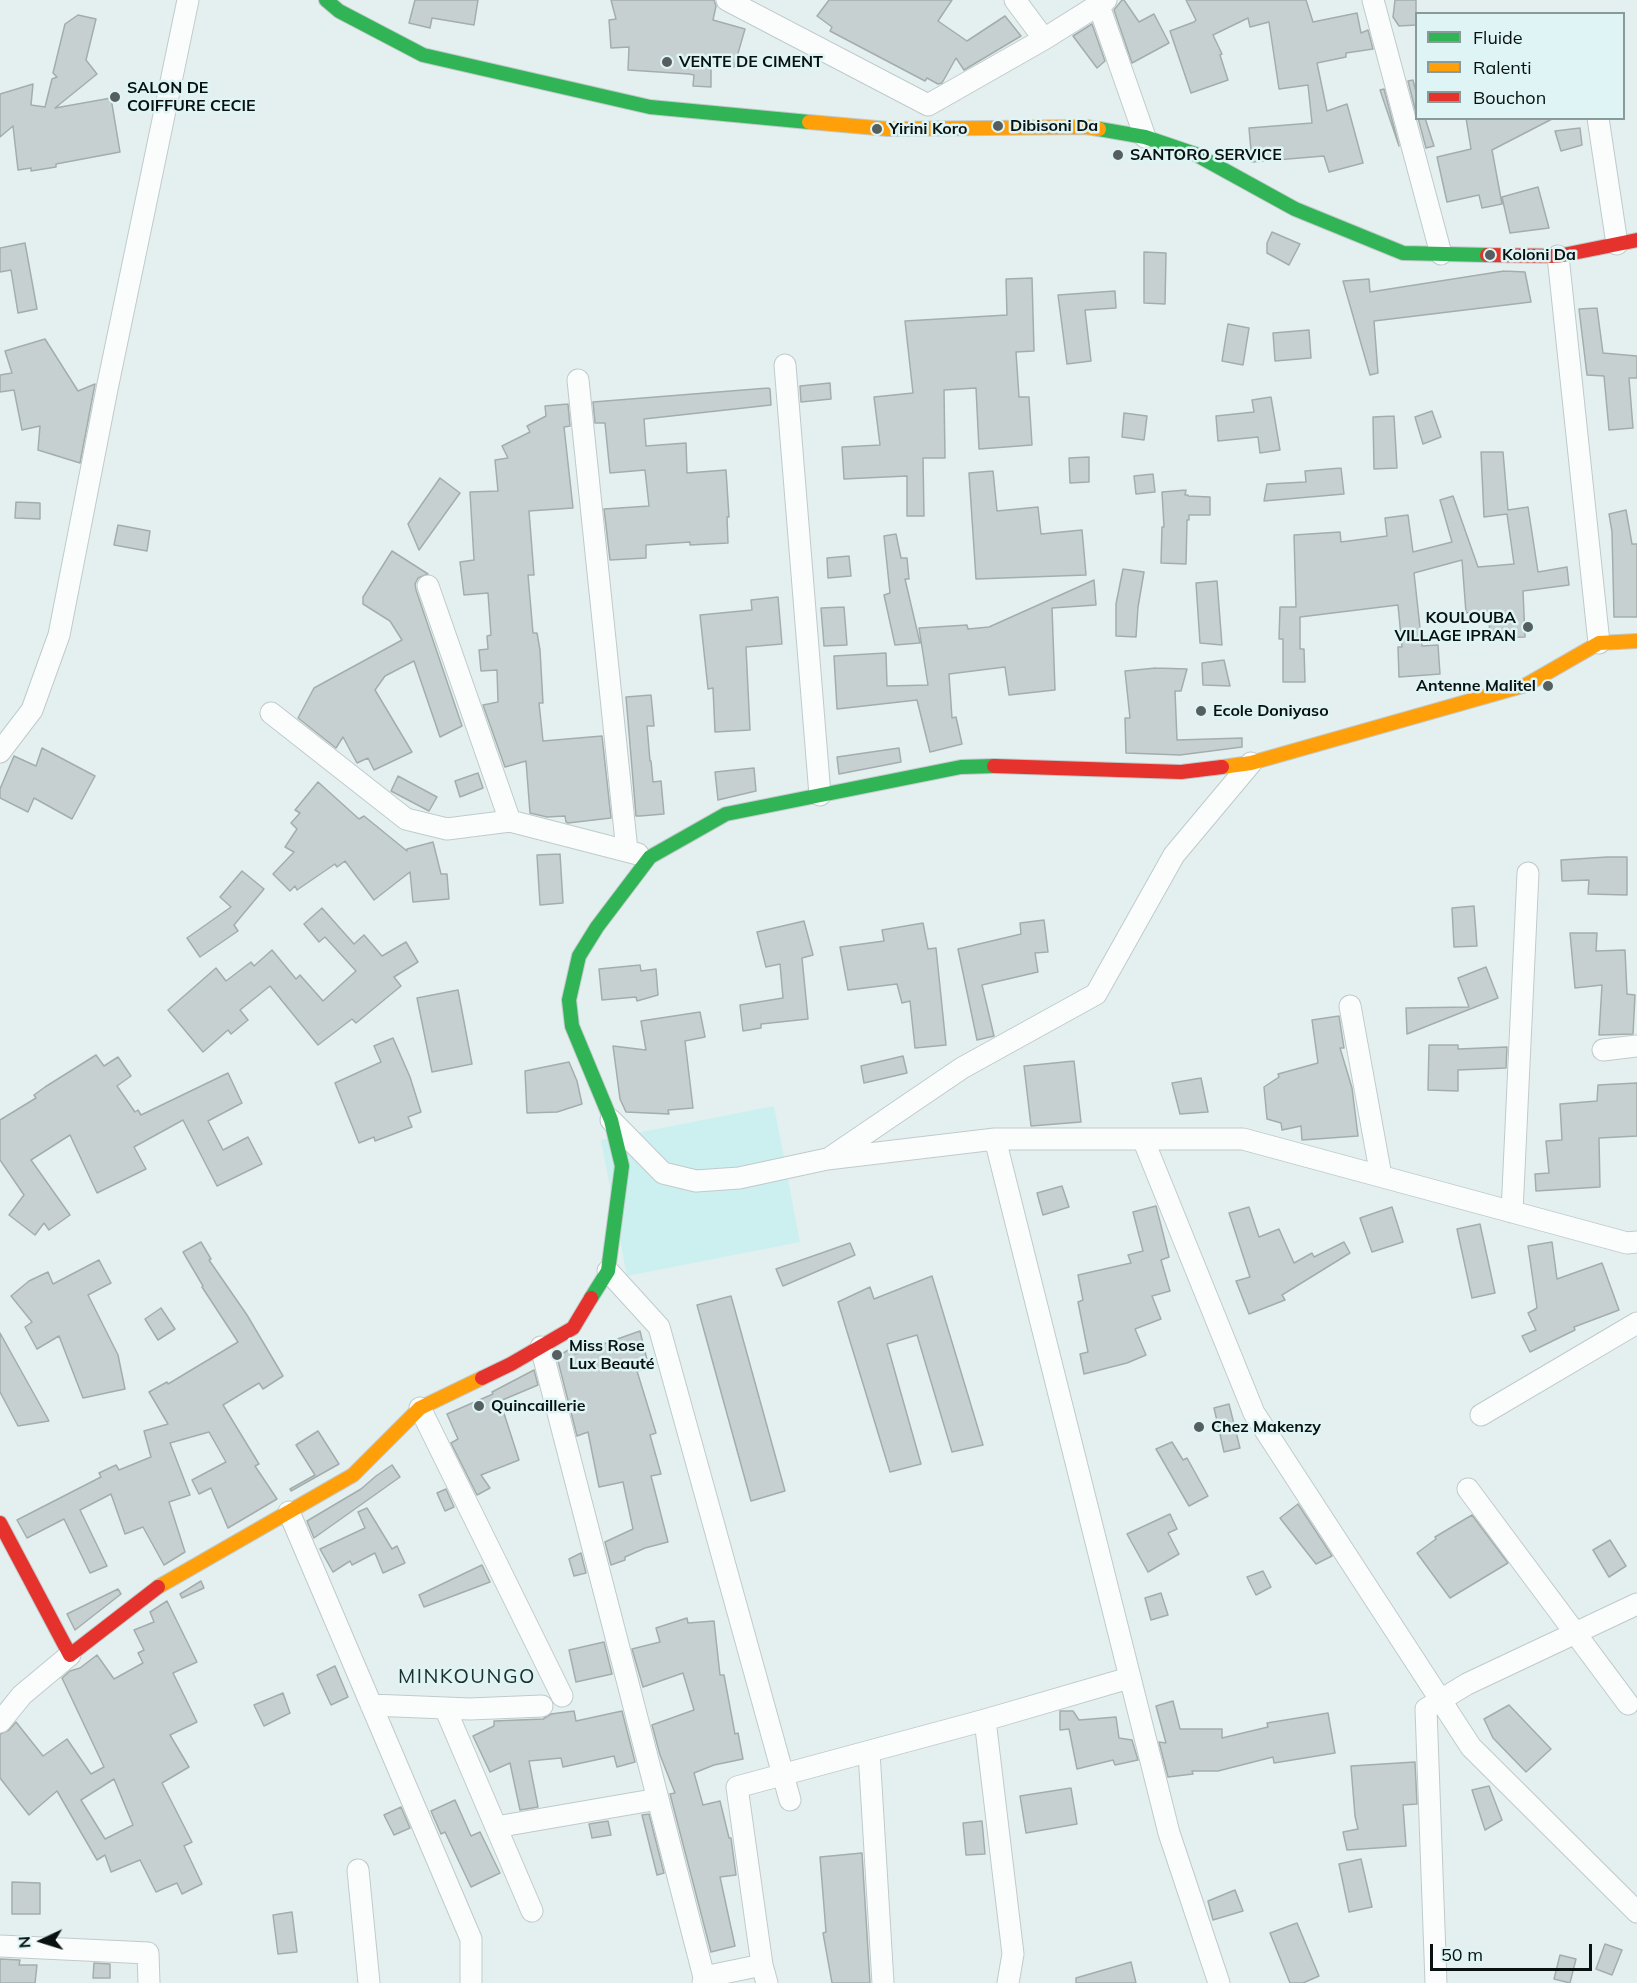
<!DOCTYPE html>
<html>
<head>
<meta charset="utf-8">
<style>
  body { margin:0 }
  #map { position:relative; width:1637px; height:1983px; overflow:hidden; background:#e4f0f0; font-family:Mulish,sans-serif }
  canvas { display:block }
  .legend { position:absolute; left:1415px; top:12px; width:210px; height:108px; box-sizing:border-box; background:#dff5f5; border:2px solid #899a9a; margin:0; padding:8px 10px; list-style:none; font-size:18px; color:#091111 }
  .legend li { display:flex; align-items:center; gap:12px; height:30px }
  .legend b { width:30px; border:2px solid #899a9a }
  .north { position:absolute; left:12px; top:1911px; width:60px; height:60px; -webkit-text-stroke:4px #dff5f5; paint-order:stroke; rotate:266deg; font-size:16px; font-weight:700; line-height:24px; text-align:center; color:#091111 }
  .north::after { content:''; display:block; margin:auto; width:21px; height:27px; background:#091111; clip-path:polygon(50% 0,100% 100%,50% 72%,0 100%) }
  .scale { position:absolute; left:1430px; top:1944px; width:162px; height:27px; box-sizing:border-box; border:3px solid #091111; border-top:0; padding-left:8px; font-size:18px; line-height:21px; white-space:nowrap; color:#091111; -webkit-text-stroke:4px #dff5f5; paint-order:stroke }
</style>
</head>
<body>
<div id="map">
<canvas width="1637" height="1983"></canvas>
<ul class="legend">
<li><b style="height:8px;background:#30b455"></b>Fluide</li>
<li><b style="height:8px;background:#ff9f0a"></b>Ralenti</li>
<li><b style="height:8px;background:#e5322d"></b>Bouchon</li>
</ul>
<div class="north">N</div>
<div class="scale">50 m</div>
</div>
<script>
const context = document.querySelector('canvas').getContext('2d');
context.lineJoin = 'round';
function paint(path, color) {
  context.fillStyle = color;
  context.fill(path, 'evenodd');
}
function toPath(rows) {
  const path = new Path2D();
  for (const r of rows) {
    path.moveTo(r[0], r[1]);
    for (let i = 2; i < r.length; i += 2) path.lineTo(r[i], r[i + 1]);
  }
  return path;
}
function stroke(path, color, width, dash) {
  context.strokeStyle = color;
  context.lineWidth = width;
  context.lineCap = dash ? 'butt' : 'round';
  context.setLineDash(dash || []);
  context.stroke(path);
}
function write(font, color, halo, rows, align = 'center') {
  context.font = font + ' Mulish,sans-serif';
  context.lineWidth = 5;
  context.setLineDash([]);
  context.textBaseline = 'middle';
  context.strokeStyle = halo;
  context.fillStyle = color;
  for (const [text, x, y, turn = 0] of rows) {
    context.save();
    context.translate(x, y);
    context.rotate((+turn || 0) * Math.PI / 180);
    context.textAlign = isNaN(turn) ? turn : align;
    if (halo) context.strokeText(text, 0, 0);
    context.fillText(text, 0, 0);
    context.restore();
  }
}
paint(toPath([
  [774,1106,800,1242,627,1276,601,1140]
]), '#cceff0');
const building = toPath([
  [415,0,478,0,474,25,432,18,430,28,409,23,415,0],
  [611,0,714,0,716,6,713,20,745,29,734,67,711,63,711,87,693,86,694,75,689,74,628,70,629,47,611,48,609,20,616,19,611,0],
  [829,0,952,0,938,21,967,41,1005,16,1021,36,964,70,956,58,942,83,938,84,927,78,925,81,830,31,832,27,817,16,829,0],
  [1122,0,1124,0,1139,22,1154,14,1169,43,1132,63,1114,10,1122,0],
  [1186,0,1306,0,1313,22,1357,13,1361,33,1368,30,1373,49,1346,53,1346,57,1317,63,1327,111,1347,104,1363,163,1329,172,1324,156,1252,162,1249,128,1312,123,1308,85,1279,89,1269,22,1250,27,1248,18,1213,35,1222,54,1220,55,1228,80,1191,93,1170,31,1194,22,1196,20,1186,0],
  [1395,0,1416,0,1416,25,1399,26,1393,17,1395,0],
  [78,15,96,19,86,60,97,74,55,108,111,98,120,152,56,164,56,167,31,171,31,168,18,170,13,126,0,137,0,94,33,84,31,105,45,107,52,79,57,77,53,73,65,24,78,15],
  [1092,24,1105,61,1097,68,1073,36,1092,24],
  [1413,80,1416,92,1416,113,1408,81,1413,80],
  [1384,89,1399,146,1380,90,1384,89],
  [1418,118,1425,118,1434,146,1426,148,1418,118],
  [1466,118,1554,118,1492,150,1502,204,1482,208,1479,195,1447,202,1437,157,1471,149,1466,118],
  [1580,128,1582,145,1561,151,1555,131,1580,128],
  [1538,187,1549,228,1510,233,1502,197,1538,187],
  [1272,232,1300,244,1289,265,1267,253,1267,243,1272,232],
  [25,243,37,309,18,313,11,270,0,272,0,248,25,243],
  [1144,252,1166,253,1165,304,1144,303,1144,252],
  [1504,271,1525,272,1531,302,1374,321,1378,373,1370,375,1343,281,1369,279,1370,292,1504,271],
  [1032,278,1034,351,1016,352,1019,397,1029,397,1032,445,979,449,976,388,944,390,945,458,923,458,924,516,907,516,907,476,844,479,842,447,880,445,874,397,913,393,905,321,1007,315,1006,279,1032,278],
  [1115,291,1116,308,1085,310,1091,361,1067,364,1058,295,1115,291],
  [1597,308,1603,353,1637,356,1637,378,1629,378,1633,428,1609,430,1604,376,1587,375,1579,309,1597,308],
  [1228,324,1249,328,1243,365,1222,361,1228,324],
  [1309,330,1311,358,1275,361,1273,333,1309,330],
  [45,339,78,391,95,384,80,463,38,450,40,426,22,430,14,390,0,392,0,375,12,373,5,351,45,339],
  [830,383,831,399,801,402,800,386,830,383],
  [768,388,770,389,771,405,644,419,646,446,686,443,687,473,726,470,729,517,727,517,728,543,690,545,690,542,646,545,646,558,610,560,604,509,649,506,645,470,610,473,605,423,595,423,593,402,768,388],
  [1271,397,1280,450,1260,453,1258,437,1218,441,1216,416,1254,412,1252,400,1271,397],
  [568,404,570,426,564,427,573,508,529,511,534,575,528,575,533,633,537,633,540,650,543,703,539,703,543,741,602,736,611,818,568,823,566,822,565,816,547,817,530,813,526,761,505,767,483,705,498,702,497,670,481,671,479,650,488,649,487,636,491,635,488,593,464,595,460,562,474,560,470,492,498,491,495,460,508,458,502,446,530,432,527,426,546,416,545,406,568,404],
  [1432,411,1441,437,1423,444,1415,417,1432,411],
  [1124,413,1147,416,1144,440,1122,437,1124,413],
  [1394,416,1397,468,1374,469,1373,417,1394,416],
  [1481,452,1503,452,1508,510,1528,507,1538,572,1567,567,1569,585,1523,591,1525,637,1489,638,1490,611,1466,613,1462,560,1414,573,1422,646,1438,645,1440,674,1399,677,1398,647,1402,647,1398,605,1300,617,1300,649,1304,649,1305,682,1283,682,1283,639,1279,639,1280,607,1296,607,1294,535,1340,532,1341,542,1387,536,1385,518,1408,515,1413,552,1452,542,1440,500,1453,496,1478,567,1514,564,1507,514,1484,517,1481,452],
  [1089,457,1089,482,1070,483,1069,458,1089,457],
  [1341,468,1344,494,1264,501,1267,484,1306,482,1305,471,1341,468],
  [993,471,997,511,1038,507,1041,534,1082,530,1086,575,976,579,969,473,993,471],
  [1153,474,1155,492,1136,494,1134,476,1153,474],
  [440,478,460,493,419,550,408,524,440,478],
  [1186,490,1185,495,1188,495,1188,496,1210,497,1210,515,1189,515,1189,520,1187,520,1186,564,1161,563,1162,527,1164,527,1162,492,1186,490],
  [16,502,40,503,40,519,15,518,16,502],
  [1626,510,1632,544,1637,544,1637,617,1614,617,1612,532,1609,514,1626,510],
  [118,525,150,531,147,551,114,545,118,525],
  [896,534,901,558,907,558,909,579,905,579,920,643,895,645,884,595,890,593,884,536,896,534],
  [392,551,428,574,418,578,415,584,416,590,462,726,440,737,414,661,385,676,375,690,412,752,374,770,368,758,357,763,343,737,336,748,298,718,314,688,402,640,390,621,363,604,363,597,392,551],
  [849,556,851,576,828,578,827,558,849,556],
  [1123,569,1144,572,1138,607,1136,637,1116,636,1116,604,1123,569],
  [1094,580,1096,605,1052,608,1055,690,1009,695,1005,667,949,674,952,718,956,717,962,744,930,752,917,700,837,709,834,656,886,653,887,686,928,685,919,628,967,625,968,629,989,627,1094,580],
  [1217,581,1222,645,1200,643,1196,583,1217,581],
  [778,597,782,644,746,647,750,730,715,732,713,688,708,689,700,615,752,610,751,600,778,597],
  [844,607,847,645,824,646,821,608,844,607],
  [1224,660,1230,686,1203,685,1202,663,1224,660],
  [1156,668,1187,669,1181,691,1175,691,1177,740,1242,738,1242,747,1180,755,1126,753,1125,718,1130,718,1125,671,1156,668],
  [651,695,654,726,647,726,650,761,651,761,653,782,661,781,664,814,640,816,636,816,626,697,651,695],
  [42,748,95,776,72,819,34,798,28,812,0,798,0,789,14,756,36,766,42,748],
  [899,748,901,762,839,774,837,757,899,748],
  [754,768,756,791,718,800,715,772,754,768],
  [478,773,483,788,460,797,455,781,478,773],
  [398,776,437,797,429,811,391,791,398,776],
  [318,782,359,819,364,816,407,851,407,849,433,842,441,874,447,874,449,899,413,902,410,872,374,900,345,861,337,867,335,864,297,890,295,886,290,891,273,874,294,852,285,847,297,829,291,823,300,813,295,810,318,782],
  [560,854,563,903,540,905,537,855,560,854],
  [1607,857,1627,857,1627,895,1588,894,1589,880,1562,881,1561,860,1607,857],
  [242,871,264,889,234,925,238,931,200,957,187,938,231,907,220,897,242,871],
  [1474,906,1477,946,1454,947,1452,908,1474,906],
  [322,908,354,944,364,935,382,956,406,942,418,962,394,977,401,986,356,1023,352,1019,318,1045,270,986,240,1010,248,1020,231,1034,228,1030,203,1052,168,1010,216,968,226,981,251,962,254,966,272,950,296,979,300,975,323,1001,356,971,325,937,319,942,304,924,322,908],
  [1044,920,1048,952,1035,953,1038,972,982,985,994,1036,977,1040,958,949,1021,934,1020,923,1044,920],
  [804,921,813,955,802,958,808,1019,761,1024,761,1028,743,1031,740,1005,783,998,780,964,766,967,757,932,804,921],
  [923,923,928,949,936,948,946,1045,915,1048,910,1001,902,1003,897,984,848,990,840,947,884,941,882,930,923,923],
  [1570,933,1597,933,1596,951,1625,950,1627,994,1635,995,1633,1034,1599,1035,1602,985,1575,988,1570,933],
  [640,965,641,971,656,969,658,995,637,1001,636,997,602,1000,599,969,640,965],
  [1486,967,1498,998,1407,1034,1406,1008,1469,1007,1458,978,1486,967],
  [458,990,472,1064,432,1072,417,998,458,990],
  [700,1012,705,1037,685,1041,693,1108,668,1110,669,1114,626,1112,620,1099,613,1046,646,1050,641,1021,700,1012],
  [1339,1016,1344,1048,1340,1048,1352,1088,1358,1136,1302,1140,1301,1126,1282,1130,1281,1123,1267,1119,1264,1087,1279,1077,1278,1074,1318,1063,1312,1020,1339,1016],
  [393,1038,410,1077,421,1112,408,1117,412,1127,375,1141,374,1137,359,1143,335,1083,381,1062,374,1046,393,1038],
  [1429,1045,1458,1045,1458,1049,1507,1047,1506,1068,1458,1070,1458,1091,1428,1090,1429,1045],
  [96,1055,104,1066,118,1057,131,1076,117,1086,135,1112,138,1110,141,1115,228,1073,242,1103,208,1121,223,1150,248,1137,262,1164,217,1186,183,1120,134,1147,146,1169,97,1193,70,1135,31,1160,70,1215,49,1230,44,1223,35,1235,9,1215,24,1195,0,1160,0,1120,36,1098,34,1095,45,1087,96,1055],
  [903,1056,907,1073,864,1083,861,1066,903,1056],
  [1074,1061,1081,1122,1031,1126,1024,1066,1074,1061],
  [569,1062,577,1081,582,1104,557,1112,527,1113,525,1071,569,1062],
  [1201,1078,1208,1112,1180,1114,1172,1083,1201,1078],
  [1637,1083,1637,1136,1599,1138,1600,1187,1536,1191,1535,1174,1549,1173,1546,1141,1562,1140,1560,1104,1597,1101,1598,1085,1637,1083],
  [1062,1186,1069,1207,1043,1215,1037,1193,1062,1186],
  [1156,1206,1169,1257,1161,1260,1170,1291,1152,1296,1161,1319,1135,1329,1146,1355,1127,1363,1084,1374,1080,1354,1088,1352,1078,1302,1083,1300,1078,1275,1131,1263,1128,1255,1143,1251,1133,1212,1156,1206],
  [1249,1207,1259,1237,1279,1229,1294,1263,1312,1253,1314,1257,1344,1242,1350,1253,1282,1295,1285,1300,1249,1314,1236,1281,1250,1277,1229,1213,1249,1207],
  [1392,1207,1403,1242,1372,1252,1360,1218,1392,1207],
  [1480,1224,1495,1293,1472,1298,1457,1229,1480,1224],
  [201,1242,211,1259,209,1260,247,1315,283,1376,263,1389,259,1383,223,1405,259,1464,255,1466,277,1499,228,1528,211,1488,199,1494,192,1480,226,1462,209,1432,170,1443,190,1495,169,1502,185,1552,164,1565,143,1527,125,1534,111,1494,80,1510,107,1566,90,1573,64,1519,27,1538,17,1520,101,1477,99,1473,116,1465,119,1470,151,1457,144,1431,168,1424,149,1392,167,1382,168,1384,238,1342,202,1287,203,1286,183,1252,201,1242],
  [1552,1242,1557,1279,1602,1263,1619,1310,1574,1327,1575,1330,1530,1352,1522,1336,1536,1330,1528,1313,1537,1308,1528,1246,1552,1242],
  [850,1243,855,1255,783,1286,776,1269,850,1243],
  [99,1260,111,1283,88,1295,118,1355,125,1389,83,1398,59,1336,37,1349,25,1327,32,1322,11,1296,29,1281,48,1272,53,1284,99,1260],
  [932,1276,983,1445,952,1452,917,1335,887,1344,921,1464,890,1472,838,1302,870,1287,874,1299,932,1276],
  [731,1296,785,1491,751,1501,697,1305,731,1296],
  [161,1308,175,1329,158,1340,145,1319,161,1308],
  [640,1331,649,1368,637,1371,656,1433,650,1435,661,1474,651,1476,668,1542,645,1548,625,1557,625,1560,611,1565,605,1542,633,1529,623,1482,599,1487,588,1432,577,1436,557,1357,573,1347,575,1354,640,1331],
  [0,1333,49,1421,18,1426,0,1392,0,1333],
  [534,1370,538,1385,500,1401,519,1460,481,1475,490,1488,477,1495,451,1443,458,1439,447,1414,493,1394,492,1392,534,1370],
  [1229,1404,1240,1448,1224,1452,1214,1408,1229,1404],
  [318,1431,339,1464,291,1491,290,1489,315,1475,296,1445,318,1431],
  [1172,1442,1183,1460,1187,1458,1208,1496,1189,1506,1156,1449,1172,1442],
  [392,1465,400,1477,314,1538,307,1521,361,1489,376,1476,392,1465],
  [446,1489,454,1507,445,1511,437,1493,446,1489],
  [1298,1504,1332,1556,1316,1564,1280,1518,1298,1504],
  [367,1508,392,1549,397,1546,405,1563,383,1573,375,1553,352,1565,350,1561,333,1572,320,1549,365,1528,358,1512,367,1508],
  [1170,1514,1177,1529,1168,1533,1179,1554,1148,1572,1127,1534,1170,1514],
  [1472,1515,1508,1563,1450,1598,1417,1553,1436,1539,1435,1537,1472,1515],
  [1610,1540,1626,1566,1609,1577,1593,1550,1610,1540],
  [581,1553,586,1573,574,1576,569,1559,581,1553],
  [482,1565,490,1582,424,1607,419,1595,482,1565],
  [1263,1571,1271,1587,1256,1595,1247,1577,1263,1571],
  [201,1581,204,1588,182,1598,180,1594,201,1581],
  [118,1589,121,1594,75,1630,67,1614,118,1589],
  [1161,1593,1168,1615,1151,1620,1145,1598,1161,1593],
  [167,1601,197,1662,173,1673,197,1722,170,1735,189,1767,162,1783,192,1842,184,1846,202,1884,182,1894,177,1883,156,1892,140,1860,111,1872,105,1855,97,1860,57,1791,29,1815,0,1778,0,1734,9,1730,16,1722,43,1756,67,1739,91,1774,104,1767,62,1678,70,1671,80,1668,97,1655,114,1679,143,1663,138,1653,144,1650,134,1630,154,1622,150,1612,167,1601],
  [114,1779,133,1825,105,1839,81,1800,114,1779],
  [687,1618,688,1623,714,1621,720,1675,724,1675,735,1734,738,1733,743,1759,714,1765,694,1773,703,1805,720,1801,729,1838,731,1838,736,1875,720,1877,735,1946,711,1952,670,1794,675,1793,660,1755,652,1725,694,1710,683,1673,643,1687,632,1649,660,1642,656,1628,687,1618],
  [604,1642,612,1674,576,1682,569,1650,604,1642],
  [335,1666,348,1697,331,1705,317,1675,335,1666],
  [283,1693,290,1713,264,1726,254,1705,283,1693],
  [1173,1701,1180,1729,1222,1729,1222,1738,1268,1727,1267,1723,1328,1713,1335,1753,1274,1763,1273,1757,1218,1771,1192,1771,1193,1774,1168,1777,1159,1742,1166,1743,1156,1706,1173,1701],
  [1509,1705,1551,1749,1526,1772,1493,1738,1484,1719,1509,1705],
  [574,1711,576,1721,622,1711,635,1762,617,1767,614,1756,563,1767,561,1758,529,1761,538,1807,520,1810,510,1763,490,1772,473,1736,494,1726,494,1721,543,1719,551,1714,574,1711],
  [1060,1711,1073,1711,1079,1720,1116,1717,1119,1738,1132,1740,1138,1760,1115,1765,1113,1760,1077,1769,1069,1729,1060,1730,1060,1711],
  [1415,1762,1417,1804,1403,1805,1406,1846,1347,1850,1343,1832,1358,1829,1355,1816,1351,1766,1415,1762],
  [1489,1786,1502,1820,1485,1830,1472,1790,1489,1786],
  [1071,1788,1077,1824,1026,1833,1020,1796,1071,1788],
  [455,1800,471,1836,480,1832,500,1873,471,1887,445,1832,441,1834,431,1811,455,1800],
  [401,1807,410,1828,394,1835,384,1815,401,1807],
  [649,1814,664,1873,657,1875,642,1815,649,1814],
  [608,1821,611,1835,592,1838,589,1824,608,1821],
  [982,1821,985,1854,966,1855,963,1823,982,1821],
  [862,1853,870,1983,832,1983,823,1933,826,1932,820,1857,862,1853],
  [1361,1859,1372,1907,1349,1912,1339,1864,1361,1859],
  [12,1882,40,1883,40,1914,12,1914,12,1882],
  [1235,1890,1243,1911,1213,1920,1208,1901,1235,1890],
  [292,1912,297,1952,278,1954,273,1915,292,1912],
  [1297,1923,1319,1976,1303,1983,1290,1983,1270,1933,1297,1923],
  [1605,1944,1622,1950,1612,1975,1596,1969,1605,1944],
  [1560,1955,1576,1959,1570,1983,1554,1979,1560,1955],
  [0,1959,20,1960,19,1965,37,1965,35,1983,0,1983,0,1959],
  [1131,1962,1136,1983,1076,1983,1076,1978,1131,1962],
  [94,1963,110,1964,110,1978,93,1978,94,1963]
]);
paint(building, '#c7d0d1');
stroke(building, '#a4adad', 1.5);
const street = toPath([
  [727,0,928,105,1044,39,1106,0],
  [1015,0,1044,39],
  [1373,0,1441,254],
  [1099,6,1145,137],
  [1598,118,1617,244],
  [1558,256,1599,643],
  [785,365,820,795],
  [578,380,627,851],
  [428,586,510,821,638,854],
  [271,713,406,819,447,829,510,821],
  [0,752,32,710,59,635,107,389,188,0],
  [1350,1006,1381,1176],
  [1603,1050,1637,1046],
  [611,1120,663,1173,696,1181,739,1178,827,1159,995,1139,1243,1139,1627,1243,1637,1242],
  [995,1139,1169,1833,1219,1983],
  [1143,1139,1254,1413,1471,1747,1637,1912],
  [831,1157,962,1068,1096,994,1174,855,1251,763],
  [1512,1212,1528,873],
  [608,1271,659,1327,790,1800],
  [541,1347,704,1977,703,1983],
  [420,1408,562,1696],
  [1481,1415,1637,1323],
  [1468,1489,1628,1704],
  [289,1512,471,1939,471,1983],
  [371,1705,470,1709,542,1706],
  [445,1708,532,1911],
  [985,1720,1013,1954,1008,1983],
  [0,1722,22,1695,70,1655],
  [869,1752,883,1983],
  [496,1827,658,1799],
  [358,1870,369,1983],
  [0,1946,148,1953,149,1983],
  [704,1977,762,1965],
  [767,1983,762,1965,737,1787,985,1720,1129,1678],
  [1436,1983,1426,1709,1467,1684,1637,1604]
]);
const fast = toPath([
  [326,0,339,11,423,55,650,107,809,122],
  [1099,129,1145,137,1195,154,1295,209,1403,253,1487,255],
  [591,1298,608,1271,622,1166,611,1120,572,1026,569,1000,579,956,597,927,650,857,726,814,961,767,994,766]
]);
const slow = toPath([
  [809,122,888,129,1086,127,1099,129],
  [1222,767,1251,763,1526,685,1599,643,1637,641],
  [158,1587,353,1475,420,1408,482,1378]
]);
const jam = toPath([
  [1487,255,1558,256,1637,240],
  [994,766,1181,772,1222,767],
  [482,1378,511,1364,573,1328,591,1298],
  [0,1523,70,1655,158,1587]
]);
stroke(street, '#c0caca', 23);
stroke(fast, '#c0caca', 16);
stroke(slow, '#c0caca', 16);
stroke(jam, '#c0caca', 16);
stroke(street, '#fbfdfd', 21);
stroke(fast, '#30b455', 14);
stroke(slow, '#ff9f0a', 14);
stroke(jam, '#e5322d', 14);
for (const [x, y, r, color] of [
  [667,62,6,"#565f5f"],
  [115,97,6,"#565f5f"],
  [998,126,6,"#565f5f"],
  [877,129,6,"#565f5f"],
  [1118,155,6,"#565f5f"],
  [1490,255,6,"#565f5f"],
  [1528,627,6,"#565f5f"],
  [1548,686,6,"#565f5f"],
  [1201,711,6,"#565f5f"],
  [557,1355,6,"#565f5f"],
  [479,1406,6,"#565f5f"],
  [1199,1427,6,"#565f5f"]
]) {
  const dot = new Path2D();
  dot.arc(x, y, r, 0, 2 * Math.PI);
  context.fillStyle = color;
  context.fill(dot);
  stroke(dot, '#dff5f5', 2);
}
write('bold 16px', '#091111', '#dff5f5', [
  ["VENTE DE CIMENT",679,62],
  ["SALON DE",127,88],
  ["COIFFURE CECIE",127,106],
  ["Dibisoni Da",1010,126],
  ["Yirini Koro",889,129],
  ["SANTORO SERVICE",1130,155],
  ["Koloni Da",1502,255],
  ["KOULOUBA",1516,618,"right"],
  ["VILLAGE IPRAN",1516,636,"right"],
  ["Antenne Malitel",1536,686,"right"],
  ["Ecole Doniyaso",1213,711],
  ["Miss Rose",569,1346],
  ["Lux Beauté",569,1364],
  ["Quincaillerie",491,1406],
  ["Chez Makenzy",1211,1427]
], 'left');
context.letterSpacing = '1.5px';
write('20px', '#1d2f2f', '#dff5f5', [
  ["MINKOUNGO",467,1677]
]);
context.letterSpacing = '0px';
</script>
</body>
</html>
